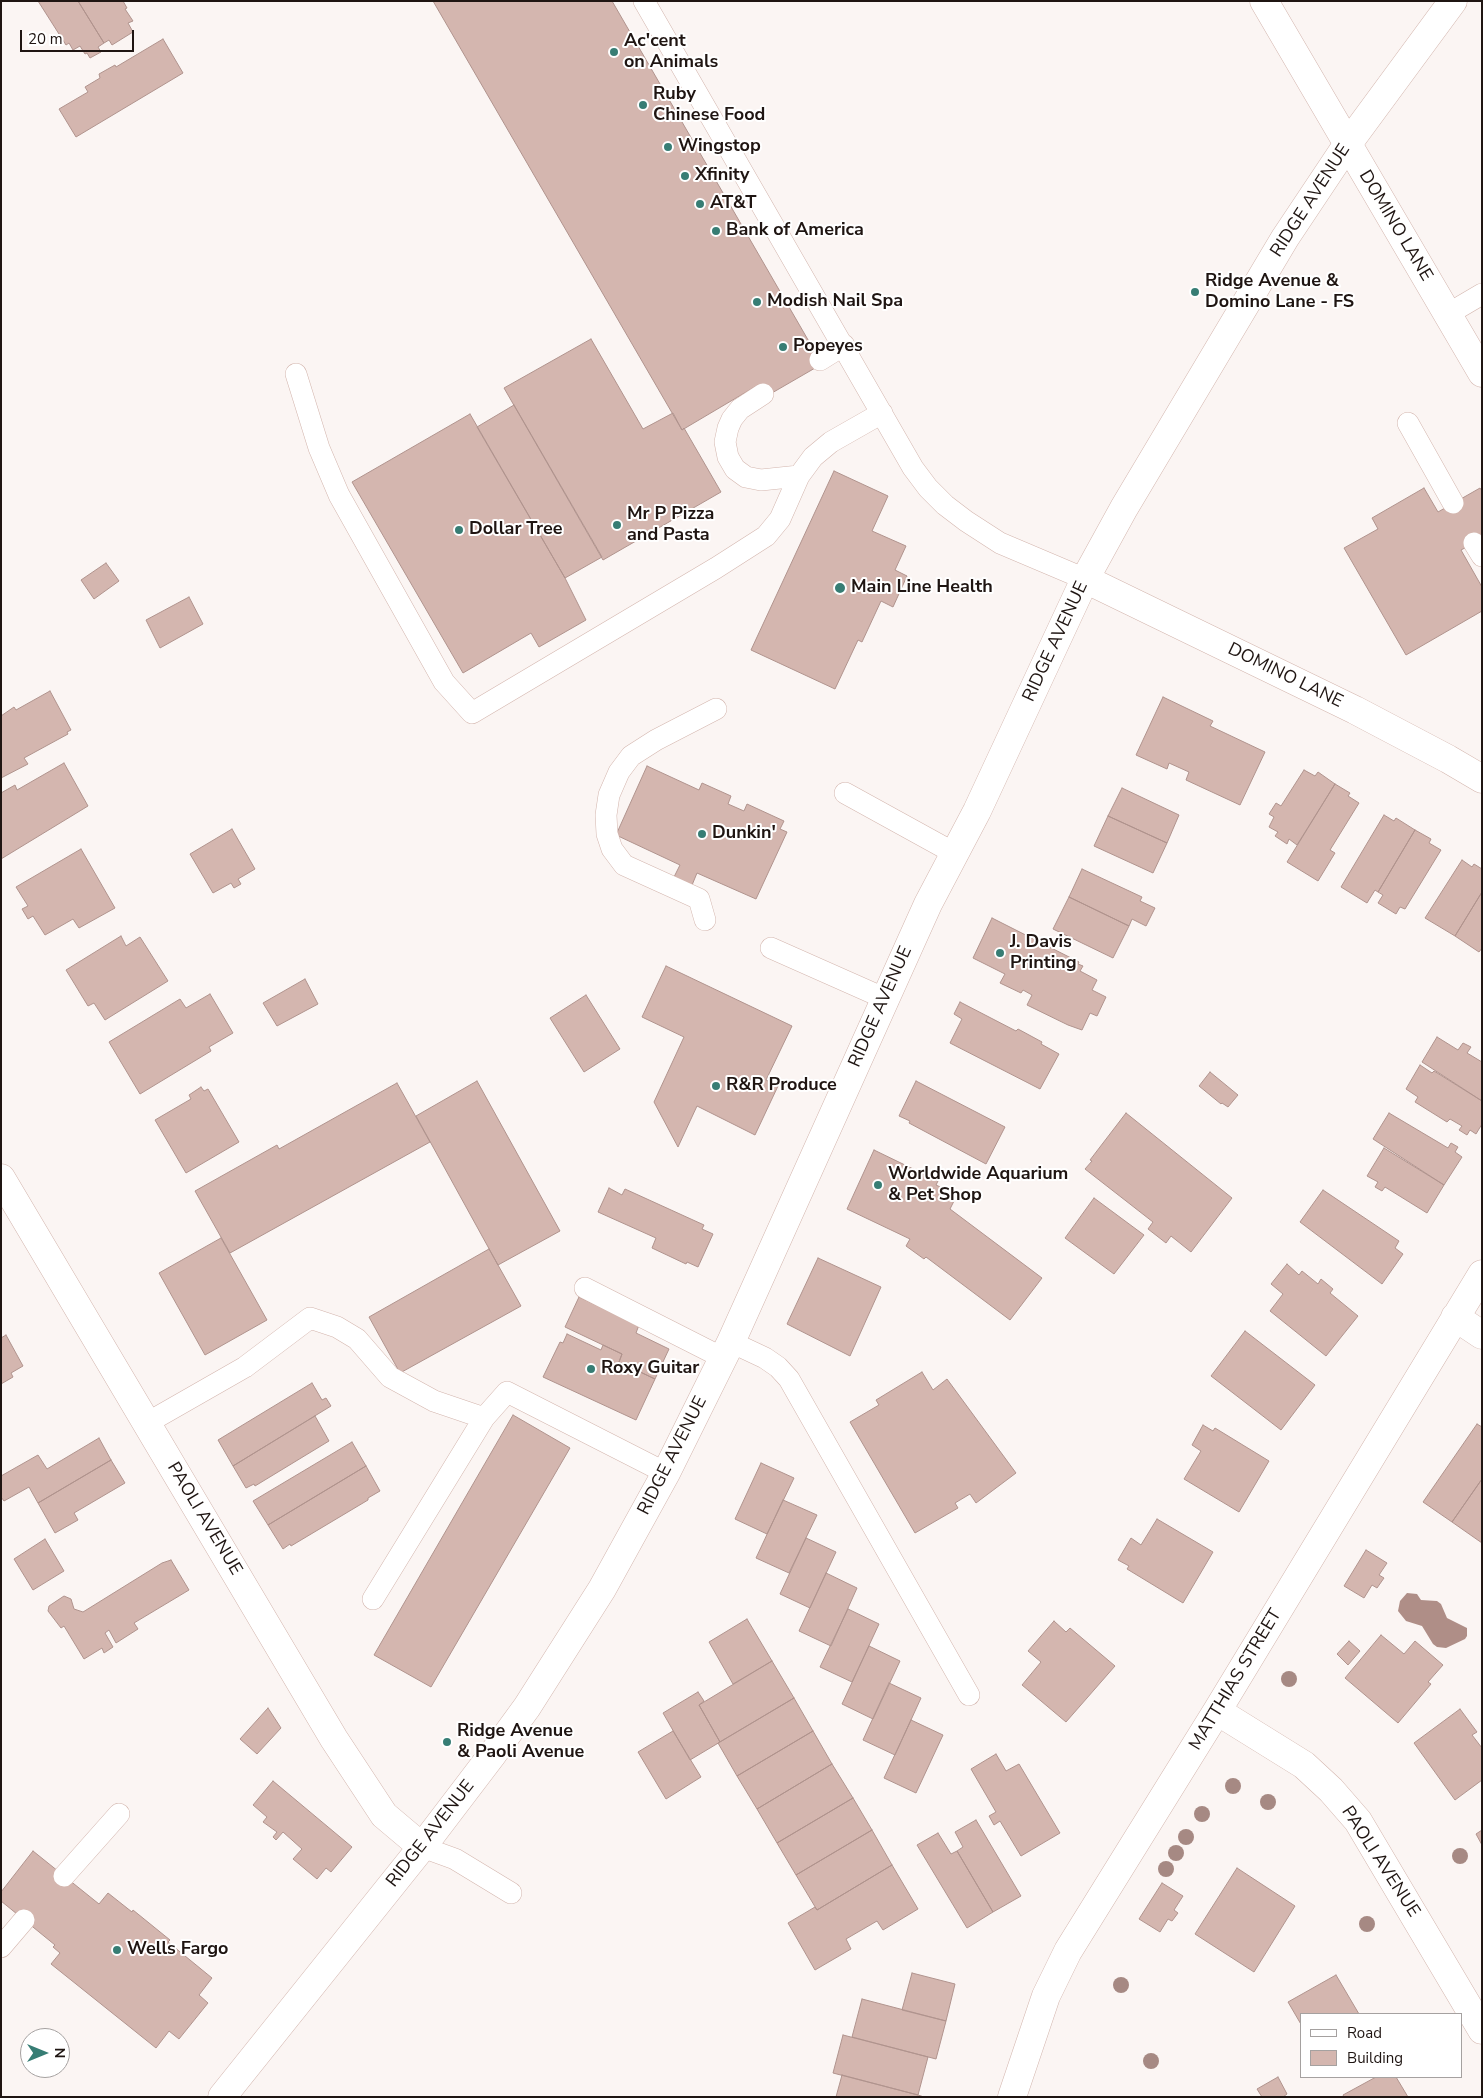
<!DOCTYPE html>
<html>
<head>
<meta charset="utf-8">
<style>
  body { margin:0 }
  #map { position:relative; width:1483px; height:2098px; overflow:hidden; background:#fbf5f3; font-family:"Nunito Sans",sans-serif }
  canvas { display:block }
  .frame { position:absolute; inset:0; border:2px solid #1f1512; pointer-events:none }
  .legend { position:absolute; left:1300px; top:2013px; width:162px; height:65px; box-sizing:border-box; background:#fff; border:1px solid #a5a1a0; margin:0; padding:6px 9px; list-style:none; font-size:15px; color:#1f1512 }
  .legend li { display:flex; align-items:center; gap:10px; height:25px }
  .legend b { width:25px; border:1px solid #a5a1a0 }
  .north { position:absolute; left:20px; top:2028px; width:50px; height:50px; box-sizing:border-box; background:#fff; border:1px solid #a5a1a0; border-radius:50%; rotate:90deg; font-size:14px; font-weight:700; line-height:20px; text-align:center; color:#1f1512 }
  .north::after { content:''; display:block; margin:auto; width:18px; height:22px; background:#377d74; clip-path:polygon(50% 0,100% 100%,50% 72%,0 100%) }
  .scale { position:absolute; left:20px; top:30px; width:114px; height:22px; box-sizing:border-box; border:2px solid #1f1512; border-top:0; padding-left:6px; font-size:15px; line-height:18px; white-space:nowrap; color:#1f1512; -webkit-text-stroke:4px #fff; paint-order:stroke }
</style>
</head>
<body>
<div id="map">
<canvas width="1483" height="2098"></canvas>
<div class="frame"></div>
<ul class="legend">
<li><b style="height:6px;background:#fff"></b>Road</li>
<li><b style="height:14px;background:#d4b6af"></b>Building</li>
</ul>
<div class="north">N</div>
<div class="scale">20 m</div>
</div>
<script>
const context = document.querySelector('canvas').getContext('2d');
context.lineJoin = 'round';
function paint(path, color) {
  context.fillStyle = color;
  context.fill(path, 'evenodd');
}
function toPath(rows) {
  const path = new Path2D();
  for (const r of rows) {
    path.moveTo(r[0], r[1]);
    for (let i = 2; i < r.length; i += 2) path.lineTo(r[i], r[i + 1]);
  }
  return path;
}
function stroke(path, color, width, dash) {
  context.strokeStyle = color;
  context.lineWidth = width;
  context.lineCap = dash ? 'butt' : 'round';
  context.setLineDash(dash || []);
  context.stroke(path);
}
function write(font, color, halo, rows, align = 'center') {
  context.font = font + ' "Nunito Sans",sans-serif';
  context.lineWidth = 4;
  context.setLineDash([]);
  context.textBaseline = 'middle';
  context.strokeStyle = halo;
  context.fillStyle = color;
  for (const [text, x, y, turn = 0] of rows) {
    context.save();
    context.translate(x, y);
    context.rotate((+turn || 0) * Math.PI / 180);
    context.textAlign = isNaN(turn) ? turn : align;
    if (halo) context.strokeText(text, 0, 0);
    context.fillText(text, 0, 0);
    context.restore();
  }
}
paint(toPath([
  [1407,1593,1417,1594,1421,1600,1437,1601,1441,1604,1447,1618,1467,1628,1467,1636,1465,1639,1446,1648,1437,1647,1433,1644,1422,1626,1406,1621,1398,1611,1400,1601]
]), '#af8e87');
const building = toPath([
  [38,1,78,1,104,43,98,47,101,52,90,58,87,53,85,54,80,46,73,50,69,43,66,45,38,1],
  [78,1,123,1,127,8,125,9,133,21,128,23,133,32,112,45,109,40,104,43,78,1],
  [433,1,612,1,822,364,765,397,758,385,682,430,433,1],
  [163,39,183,73,76,137,59,109,88,92,85,87,100,78,99,74,115,65,116,67,163,39],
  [591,339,643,429,673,413,682,430,684,428,721,492,603,560,504,388,591,339],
  [514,405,602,557,565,578,477,427,514,405],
  [470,414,565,578,586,620,539,647,531,633,463,673,352,482,470,414],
  [834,471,888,496,872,531,906,546,895,570,907,576,893,607,881,601,862,642,858,640,835,689,751,650,834,471],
  [1424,488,1438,512,1480,488,1482,491,1482,539,1461,550,1482,587,1482,611,1406,655,1344,548,1378,529,1372,518,1424,488],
  [106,563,119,581,94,599,81,580,106,563],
  [189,597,203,624,160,648,146,620,189,597],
  [50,691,71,730,67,732,68,734,24,758,28,764,1,778,1,716,14,707,16,710,50,691],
  [1163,697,1213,721,1210,726,1265,752,1240,805,1186,780,1189,772,1169,763,1167,769,1136,755,1163,697],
  [64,763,88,806,1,859,1,793,15,785,17,790,64,763],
  [647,766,699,790,702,783,731,796,728,804,744,811,747,804,784,821,780,829,787,832,756,899,697,873,690,890,672,881,680,865,616,835,647,766],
  [1304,770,1315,776,1318,772,1335,784,1297,845,1289,839,1287,844,1275,836,1278,832,1269,827,1274,817,1269,814,1276,803,1281,806,1304,770],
  [1335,784,1350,793,1348,796,1359,803,1330,850,1335,853,1318,881,1287,862,1335,784],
  [1122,788,1179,815,1167,843,1108,816,1122,788],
  [1384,815,1394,821,1396,818,1415,830,1378,892,1375,890,1367,903,1341,887,1384,815],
  [1108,816,1167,843,1153,873,1094,846,1108,816],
  [232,829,255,869,238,879,241,884,234,888,231,883,213,893,190,854,232,829],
  [1415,830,1431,839,1429,843,1441,850,1405,909,1400,907,1396,914,1378,903,1383,895,1378,892,1415,830],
  [81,849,115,908,79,928,73,919,45,935,33,916,28,919,22,909,28,906,16,887,81,849],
  [1462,860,1472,867,1474,864,1482,869,1482,892,1455,936,1425,918,1462,860],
  [1082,869,1142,897,1140,901,1155,908,1146,926,1132,919,1129,926,1069,897,1082,869],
  [1482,892,1482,948,1479,952,1455,936,1482,892],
  [1069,897,1129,926,1113,958,1053,929,1069,897],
  [992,918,1079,962,1078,964,1083,966,1080,971,1097,980,1092,990,1106,997,1097,1016,1090,1013,1082,1030,1068,1025,1027,1005,1032,995,1023,990,1021,993,1000,983,1005,974,973,958,992,918],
  [121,936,126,946,140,937,168,981,105,1020,94,1003,88,1006,66,970,121,936],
  [666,966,792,1026,766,1080,778,1086,755,1135,697,1106,678,1147,654,1102,684,1037,642,1017,666,966],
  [305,979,318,1004,277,1026,263,1003,305,979],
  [210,994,233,1033,209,1047,211,1051,140,1094,109,1042,180,999,186,1008,210,994],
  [586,995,620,1049,584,1072,550,1018,586,995],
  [960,1002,1016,1031,1018,1029,1042,1042,1041,1044,1059,1054,1040,1089,950,1043,962,1019,954,1014,960,1002],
  [1437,1037,1458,1050,1463,1043,1471,1047,1467,1053,1482,1062,1482,1101,1422,1062,1437,1037],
  [1420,1065,1432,1073,1434,1071,1482,1101,1482,1124,1476,1134,1470,1130,1467,1135,1459,1130,1462,1126,1450,1119,1447,1122,1415,1102,1418,1097,1406,1089,1420,1065],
  [1210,1072,1238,1095,1228,1107,1222,1103,1221,1104,1199,1086,1210,1072],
  [477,1081,560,1231,498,1265,416,1116,477,1081],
  [916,1081,1005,1127,986,1164,909,1123,910,1121,899,1116,916,1081],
  [397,1083,430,1142,230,1253,195,1191,277,1145,279,1149,397,1083],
  [201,1087,204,1091,208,1089,239,1142,186,1173,155,1120,191,1099,189,1095,201,1087],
  [1126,1113,1232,1198,1191,1252,1171,1236,1166,1243,1148,1229,1153,1222,1085,1169,1092,1161,1090,1160,1126,1113],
  [1389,1113,1448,1148,1451,1143,1458,1147,1455,1152,1462,1157,1444,1185,1373,1139,1389,1113],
  [1384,1148,1444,1185,1427,1213,1385,1187,1382,1191,1375,1187,1378,1182,1367,1176,1384,1148],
  [874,1150,938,1181,936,1185,957,1195,950,1209,1042,1278,1010,1320,926,1257,924,1259,906,1246,910,1239,847,1209,874,1150],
  [609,1188,622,1195,625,1189,704,1225,702,1229,713,1234,698,1267,687,1262,686,1264,652,1248,656,1238,598,1212,609,1188],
  [1323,1190,1399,1241,1395,1248,1403,1254,1382,1284,1300,1222,1323,1190],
  [1094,1198,1144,1235,1114,1274,1065,1238,1094,1198],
  [221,1238,267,1320,205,1355,159,1273,221,1238],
  [489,1249,521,1306,400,1373,369,1317,489,1249],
  [818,1258,881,1287,850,1356,787,1324,818,1258],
  [1287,1264,1299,1275,1302,1271,1318,1284,1321,1279,1333,1289,1330,1293,1358,1316,1326,1356,1270,1311,1283,1294,1271,1284,1287,1264],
  [579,1297,639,1325,636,1333,669,1349,655,1379,619,1362,622,1354,565,1327,579,1297],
  [1245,1331,1315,1385,1281,1430,1211,1376,1245,1331],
  [567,1334,601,1350,603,1345,622,1354,619,1362,655,1379,636,1420,543,1377,560,1342,563,1343,567,1334],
  [6,1335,23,1366,11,1373,13,1377,1,1384,1,1338,6,1335],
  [922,1372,933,1390,947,1379,1016,1473,976,1503,970,1494,955,1503,958,1508,915,1533,850,1422,879,1405,876,1400,922,1372],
  [312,1383,322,1400,326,1398,331,1406,233,1466,218,1440,312,1383],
  [513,1415,570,1448,431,1687,374,1655,513,1415],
  [315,1416,329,1441,255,1486,254,1484,246,1488,233,1466,315,1416],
  [1477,1424,1482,1427,1482,1479,1452,1522,1423,1502,1477,1424],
  [1203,1425,1213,1431,1215,1428,1269,1461,1239,1512,1184,1479,1201,1451,1192,1445,1203,1425],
  [99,1438,111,1460,38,1503,29,1487,4,1501,1,1497,1,1476,38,1455,47,1469,99,1438],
  [352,1442,366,1466,268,1525,253,1501,352,1442],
  [111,1460,125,1483,74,1513,78,1520,55,1533,38,1503,111,1460],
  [761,1463,794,1478,767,1534,735,1519,761,1463],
  [366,1466,380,1491,368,1498,368,1500,291,1546,290,1544,283,1549,268,1525,366,1466],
  [1482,1479,1482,1543,1452,1522,1482,1479],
  [783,1500,817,1515,789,1573,756,1558,783,1500],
  [1157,1519,1213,1552,1183,1603,1127,1569,1129,1566,1118,1560,1131,1538,1141,1545,1157,1519],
  [806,1538,836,1552,810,1608,780,1594,806,1538],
  [45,1539,64,1571,33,1590,14,1559,45,1539],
  [1366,1550,1387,1563,1379,1575,1384,1578,1377,1588,1372,1585,1364,1598,1344,1586,1366,1550],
  [171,1560,189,1590,134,1623,138,1629,116,1643,109,1630,105,1633,113,1647,104,1653,102,1648,84,1659,64,1626,61,1628,48,1611,49,1606,64,1596,71,1599,74,1609,83,1612,162,1563,171,1560],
  [826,1573,857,1588,831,1646,799,1631,826,1573],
  [848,1609,879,1624,852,1682,820,1667,848,1609],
  [747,1619,772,1661,733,1684,709,1642,747,1619],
  [1054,1621,1066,1632,1070,1628,1115,1666,1066,1722,1022,1685,1041,1662,1028,1651,1054,1621],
  [1381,1635,1404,1654,1415,1641,1443,1665,1428,1682,1431,1684,1398,1723,1345,1678,1381,1635],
  [1349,1641,1360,1651,1348,1665,1337,1654,1349,1641],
  [869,1646,900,1661,873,1719,842,1704,869,1646],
  [772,1661,794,1698,720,1742,699,1705,772,1661],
  [889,1683,921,1698,895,1755,863,1740,889,1683],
  [698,1692,704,1701,699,1705,720,1742,690,1760,663,1713,698,1692],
  [794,1698,813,1731,737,1776,718,1743,794,1698],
  [268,1708,281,1728,257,1754,240,1739,268,1708],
  [1460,1709,1477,1732,1472,1735,1482,1748,1482,1780,1455,1800,1414,1743,1460,1709],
  [911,1720,943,1735,916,1793,884,1778,911,1720],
  [673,1731,701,1777,666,1799,638,1752,673,1731],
  [813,1731,832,1764,757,1809,737,1776,813,1731],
  [996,1754,1006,1771,1019,1764,1060,1833,1021,1856,1000,1821,994,1825,989,1816,996,1812,971,1769,996,1754],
  [832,1764,853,1798,777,1843,757,1809,832,1764],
  [273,1781,352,1847,331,1872,326,1868,317,1879,293,1859,302,1849,283,1832,276,1840,273,1837,277,1832,263,1822,267,1817,253,1805,273,1781],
  [853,1798,872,1830,796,1875,777,1843,853,1798],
  [976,1820,1021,1896,993,1912,957,1851,963,1847,955,1832,976,1820],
  [872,1830,892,1865,817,1910,796,1875,872,1830],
  [1482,1830,1482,1845,1476,1834,1482,1830],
  [938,1833,951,1854,957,1851,993,1912,967,1928,917,1845,938,1833],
  [33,1851,99,1904,108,1893,132,1912,133,1910,170,1940,168,1942,212,1978,199,1995,208,2003,179,2039,169,2031,156,2048,51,1964,60,1953,53,1947,55,1945,1,1901,1,1892,33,1851],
  [892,1865,918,1909,883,1930,877,1921,846,1939,851,1949,815,1970,788,1923,815,1907,817,1910,892,1865],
  [1237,1868,1295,1906,1254,1972,1195,1934,1237,1868],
  [1162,1883,1183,1896,1174,1910,1178,1913,1172,1921,1168,1919,1160,1932,1139,1919,1162,1883],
  [912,1973,955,1984,946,2021,902,2010,912,1973],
  [1336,1975,1359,2014,1302,2014,1302,2026,1288,2002,1336,1975],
  [862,1999,946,2021,936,2059,852,2037,862,1999],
  [843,2035,928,2057,918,2095,833,2073,843,2035],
  [842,2075,918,2095,924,2097,836,2097,842,2075],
  [1278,2077,1287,2094,1283,2097,1262,2097,1257,2089,1278,2077],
  [1376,2077,1396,2077,1408,2097,1344,2097,1343,2095,1376,2077]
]);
paint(building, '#d4b6af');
stroke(building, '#b0938d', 1);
const lane = toPath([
  [644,1,913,468,928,488,945,505,966,521,1000,543,1085,579],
  [1448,314,1482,294],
  [820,360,844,345],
  [296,374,319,448,339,495,444,682,472,713,716,568,766,536,780,519,799,476,813,457,831,442,882,413],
  [763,394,740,409,732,419,728,428,725,442,728,457,735,469,746,477,761,480,799,476],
  [1408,423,1453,503],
  [1474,543,1482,556],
  [845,793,954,853],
  [705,920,699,899,624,865,612,849,607,834,606,815,609,795,619,772,631,756,656,740,716,709],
  [771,948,886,999],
  [585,1288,723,1358],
  [731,1342,765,1358,778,1367,789,1379,969,1695],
  [147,1423,245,1367,310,1318,337,1327,357,1339,390,1377,434,1401,484,1418],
  [373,1599,484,1418,507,1392,666,1473],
  [422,1847,455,1859,511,1893],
  [64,1876,119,1814],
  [1,1947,24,1920]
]);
const street = toPath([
  [1264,1,1482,373],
  [1085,579,1355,710,1448,759,1482,779],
  [1,1178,334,1739,384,1815,422,1847],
  [1455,1317,1482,1335],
  [1217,1711,1304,1765,1331,1790,1358,1821,1482,2030],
  [1012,2097,1046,1996,1068,1951,1217,1711,1482,1274]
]);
const secondary = toPath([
  [222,2097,422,1847,492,1755,527,1707,602,1589,666,1473,731,1342,928,904,977,811,1085,579,1124,508,1285,238,1347,145,1453,1]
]);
stroke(lane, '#d3b5ad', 22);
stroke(street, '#d3b5ad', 29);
stroke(secondary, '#d3b5ad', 29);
stroke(lane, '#fff', 21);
stroke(street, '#fff', 28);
stroke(secondary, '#fff', 28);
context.fillStyle = '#a68983';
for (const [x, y] of [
  [1289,1679],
  [1233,1786],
  [1268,1802],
  [1202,1814],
  [1186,1837],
  [1176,1853],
  [1460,1856],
  [1166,1869],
  [1367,1924],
  [1121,1985],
  [1151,2061]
]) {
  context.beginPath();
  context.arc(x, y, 8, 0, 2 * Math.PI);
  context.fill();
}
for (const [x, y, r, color] of [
  [614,52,5,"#377d74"],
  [643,105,5,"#377d74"],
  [668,147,5,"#377d74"],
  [685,176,5,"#377d74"],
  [700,204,5,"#377d74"],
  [716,231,5,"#377d74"],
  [1195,292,5,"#377d74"],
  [757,302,5,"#377d74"],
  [783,347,5,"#377d74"],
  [617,525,5,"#377d74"],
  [459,530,5,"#377d74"],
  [840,588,6,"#377d74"],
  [702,834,5,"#377d74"],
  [1000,953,5,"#377d74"],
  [716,1086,5,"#377d74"],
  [878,1185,5,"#377d74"],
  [591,1369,5,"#377d74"],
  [447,1742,5,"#377d74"],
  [117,1950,5,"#377d74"]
]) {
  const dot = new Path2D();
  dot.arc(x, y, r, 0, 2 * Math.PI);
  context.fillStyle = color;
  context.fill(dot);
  stroke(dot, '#fff', 2);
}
write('bold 18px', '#1f1512', '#fff', [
  ["Ac'cent",624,42],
  ["on Animals",624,63],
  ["Ruby",653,95],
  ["Chinese Food",653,116],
  ["Wingstop",678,147],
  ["Xfinity",695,176],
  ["AT&T",710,204],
  ["Bank of America",726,231],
  ["Ridge Avenue &",1205,282],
  ["Domino Lane - FS",1205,303],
  ["Modish Nail Spa",767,302],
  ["Popeyes",793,347],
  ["Mr P Pizza",627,515],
  ["and Pasta",627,536],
  ["Dollar Tree",469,530],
  ["Main Line Health",851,588],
  ["Dunkin'",712,834],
  ["J. Davis",1010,943],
  ["Printing",1010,964],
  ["R&R Produce",726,1086],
  ["Worldwide Aquarium",888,1175],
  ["& Pet Shop",888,1196],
  ["Roxy Guitar",601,1369],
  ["Ridge Avenue",457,1732],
  ["& Paoli Avenue",457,1753],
  ["Wells Fargo",127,1950]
], 'left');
write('18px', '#1f1512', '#fff', [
  ["RIDGE AVENUE",1311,201,-57],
  ["DOMINO LANE",1395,226,59],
  ["RIDGE AVENUE",1056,642,-65],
  ["DOMINO LANE",1285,676,26],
  ["RIDGE AVENUE",881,1007,-66],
  ["RIDGE AVENUE",673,1456,-63],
  ["PAOLI AVENUE",204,1519,59],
  ["MATTHIAS STREET",1236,1680,-59],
  ["RIDGE AVENUE",431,1834,-52],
  ["PAOLI AVENUE",1380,1862,57]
]);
</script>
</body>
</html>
